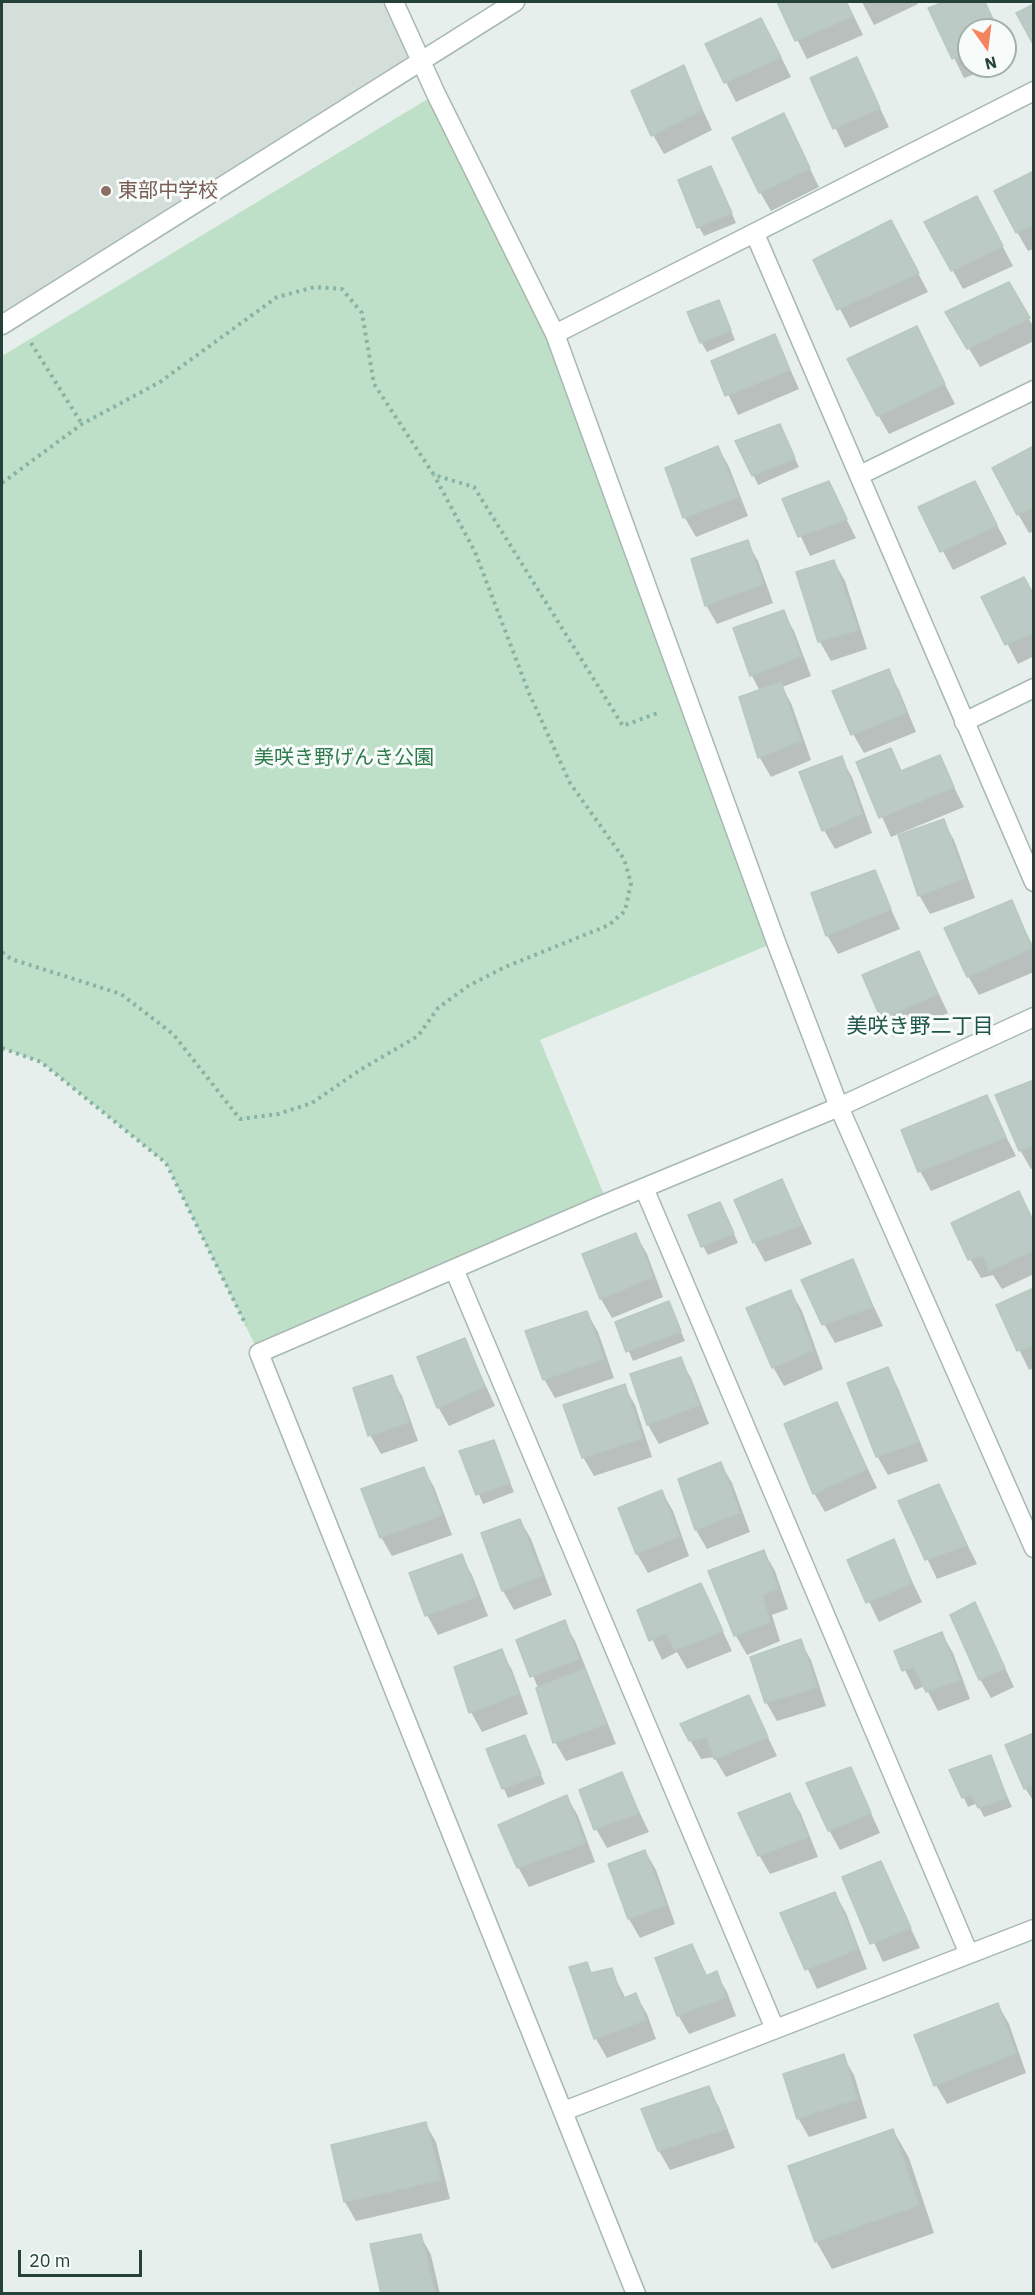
<!DOCTYPE html>
<html>
<head>
<meta charset="utf-8">
<style>
  body { margin:0 }
  #map { position:relative; width:1035px; height:2295px; overflow:hidden; background:#e6efeb; font-family:"IBM Plex Sans",sans-serif }
  canvas { display:block }
  .frame { position:absolute; inset:0; border:3px solid #24423a; pointer-events:none }
  .north { position:absolute; left:957px; top:18px; width:60px; height:60px; box-sizing:border-box; background:#f7fbf9; border:2px solid #a3b1ad; border-radius:50%; rotate:166deg; font-size:16px; font-weight:700; line-height:24px; text-align:center; color:#24423a }
  .north::after { content:''; display:block; margin:auto; width:21px; height:27px; background:#f4845f; clip-path:polygon(50% 0,100% 100%,50% 72%,0 100%) }
  .scale { position:absolute; left:18px; top:2250px; width:124px; height:27px; box-sizing:border-box; border:3px solid #24423a; border-top:0; padding-left:8px; font-size:18px; line-height:21px; white-space:nowrap; color:#24423a; -webkit-text-stroke:4px #f7fbf9; paint-order:stroke }
</style>
</head>
<body>
<div id="map">
<canvas width="1035" height="2295"></canvas>
<div class="frame"></div>
<div class="north">N</div>
<div class="scale">20 m</div>
</div>
<script>
const context = document.querySelector('canvas').getContext('2d');
context.lineJoin = 'round';
function paint(path, color) {
  context.fillStyle = color;
  context.fill(path, 'evenodd');
}
function toPath(rows) {
  const path = new Path2D();
  for (const r of rows) {
    path.moveTo(r[0], r[1]);
    for (let i = 2; i < r.length; i += 2) path.lineTo(r[i], r[i + 1]);
  }
  return path;
}
function stroke(path, color, width, dash) {
  context.strokeStyle = color;
  context.lineWidth = width;
  context.lineCap = dash ? 'butt' : 'round';
  context.setLineDash(dash || []);
  context.stroke(path);
}
function write(font, color, halo, rows, align = 'center') {
  context.font = font + ' "IBM Plex Sans","Noto Sans JP",sans-serif';
  context.lineWidth = 6;
  context.setLineDash([]);
  context.textBaseline = 'middle';
  context.strokeStyle = halo;
  context.fillStyle = color;
  for (const [text, x, y, turn = 0] of rows) {
    context.save();
    context.translate(x, y);
    context.rotate((+turn || 0) * Math.PI / 180);
    context.textAlign = isNaN(turn) ? turn : align;
    if (halo) context.strokeText(text, 0, 0);
    context.fillText(text, 0, 0);
    context.restore();
  }
}
paint(toPath([
  [2,2,394,2,421,59,2,323]
]), '#d4dfda');
paint(toPath([
  [436,94,555,334,776,942,540,1040,605,1197,259,1353,166,1163,41,1062,2,1048,2,356]
]), '#bfe0c8');
paint(toPath([
  [778,2,847,2,863,35,807,59],
  [862,2,917,2,918,4,874,25],
  [948,2,985,2,999,30,969,30,969,66,989,66,989,69,964,78,930,9],
  [772,39,791,77,736,102,707,45],
  [856,58,889,127,845,148,812,79],
  [683,67,712,130,664,154,653,135],
  [783,115,819,187,771,211,760,192],
  [1034,173,1034,249,1028,251,1017,232],
  [716,177,736,223,704,236,699,227],
  [987,217,1013,266,963,289,926,222],
  [901,241,928,292,850,328,815,261],
  [1009,284,1034,328,1034,341,980,367,947,312],
  [719,302,735,340,707,352,701,342],
  [916,328,955,404,889,434,878,415],
  [775,336,799,389,738,415,713,362],
  [779,426,799,467,758,485,738,442],
  [718,447,729,467,748,516,696,537,685,518,666,469],
  [1034,448,1034,531,1029,533,1018,514],
  [828,483,856,538,810,556,784,500],
  [975,483,1007,544,953,570,920,508],
  [747,542,758,561,773,603,717,624,706,605],
  [834,562,845,581,867,649,831,661,820,642,798,573],
  [1034,596,1034,656,1018,664,983,598],
  [783,612,794,631,811,676,782,687,791,703,811,760,771,777,760,758,741,698,760,691,752,676,734,629],
  [888,671,899,690,916,732,864,753,853,734],
  [890,750,902,772,939,757,964,807,891,837,858,763],
  [841,758,852,777,872,833,835,849,824,830],
  [943,821,954,840,975,898,930,914,919,895],
  [874,872,900,929,838,954,827,935],
  [1011,902,1034,948,1034,972,979,995,968,976],
  [919,953,948,1013,893,1037,882,1018],
  [1034,1081,1034,1168,1031,1169,1020,1150],
  [986,1097,1016,1156,931,1191,920,1171,903,1131],
  [782,1181,812,1244,765,1262,754,1242],
  [1018,1193,1034,1221,1034,1274,1002,1289,993,1275,981,1278,970,1259],
  [725,1213,738,1243,708,1255,703,1246],
  [636,1235,647,1254,663,1297,612,1318,601,1299],
  [852,1261,883,1326,835,1343,824,1324],
  [1034,1290,1034,1368,1029,1370,998,1305],
  [791,1292,802,1311,823,1369,784,1386,773,1367],
  [669,1303,685,1341,633,1361,617,1323],
  [587,1313,598,1332,614,1378,555,1398,544,1379],
  [465,1340,495,1406,449,1426,438,1407],
  [680,1359,691,1378,709,1424,659,1444,648,1425],
  [887,1369,898,1388,928,1461,888,1475,877,1456],
  [391,1377,402,1396,418,1441,381,1454,370,1435],
  [624,1386,635,1405,652,1457,594,1476,583,1457],
  [837,1404,877,1488,825,1512,814,1493],
  [493,1442,514,1492,483,1504,461,1452],
  [721,1464,732,1483,750,1532,707,1549,696,1530,679,1479],
  [423,1468,434,1487,452,1535,392,1556,381,1537],
  [938,1486,977,1564,937,1579,900,1502],
  [662,1492,673,1511,689,1556,648,1573,637,1554,620,1508],
  [520,1520,531,1539,552,1595,514,1610,503,1591,483,1534],
  [893,1541,922,1602,879,1622,849,1561],
  [764,1552,775,1571,788,1609,772,1615,780,1641,747,1655,736,1636,709,1572],
  [461,1556,472,1575,488,1616,438,1635,427,1615,411,1573],
  [701,1585,732,1651,687,1669,677,1652,662,1660,639,1611],
  [975,1604,1014,1687,991,1698,980,1679],
  [564,1622,575,1641,616,1744,566,1761,555,1742,539,1690,518,1641],
  [942,1634,953,1653,970,1699,938,1711,925,1686,915,1690,896,1652],
  [800,1641,811,1660,826,1706,777,1721,766,1702],
  [501,1651,512,1670,528,1714,482,1732,471,1712,455,1668],
  [748,1696,777,1756,726,1777,714,1757,701,1759,690,1740],
  [1034,1735,1034,1802,1025,1788],
  [524,1736,545,1784,508,1798,487,1750],
  [990,1757,1012,1807,984,1817,977,1803,968,1807,952,1771],
  [851,1769,880,1833,840,1850,829,1830],
  [621,1774,649,1832,607,1848,596,1829],
  [790,1795,801,1814,818,1857,770,1874,759,1855],
  [567,1797,578,1816,595,1862,529,1887,518,1867],
  [645,1851,656,1870,675,1924,640,1938,629,1919,610,1865],
  [880,1863,920,1948,883,1962,844,1878],
  [835,1894,846,1913,867,1969,817,1989,782,1913],
  [692,1946,708,1977,716,1973,727,1992,736,2016,689,2034,678,2015],
  [586,1964,592,1974,611,1970,626,1999,636,1995,647,2014,656,2039,607,2058,596,2039,571,1968],
  [998,2005,1009,2024,1026,2073,947,2104,936,2085],
  [843,2056,854,2075,867,2118,809,2137,798,2118],
  [708,2088,719,2107,735,2148,670,2170,659,2151],
  [425,2123,436,2142,450,2199,356,2221,345,2202,332,2146],
  [893,2130,909,2158,934,2233,832,2269,816,2241],
  [420,2235,431,2255,440,2294,383,2294]
]), '#0003');
const building = toPath([
  [777,2,846,2,853,16,795,41,777,2],
  [944,2,985,2,998,30,969,30,969,53,952,59,928,8,944,2],
  [1034,4,1034,46,1016,13,1034,4],
  [761,18,781,57,724,83,705,44,761,18],
  [857,57,880,108,833,129,810,78,857,57],
  [684,65,702,110,651,136,631,91,684,65],
  [784,113,810,168,759,193,732,138,784,113],
  [711,166,732,213,697,228,678,180,711,166],
  [1034,171,1034,224,1016,233,994,191,1034,171],
  [977,196,1003,246,951,271,924,222,977,196],
  [891,220,919,273,837,310,813,260,891,220],
  [1009,282,1030,318,967,349,945,312,1009,282],
  [719,300,731,330,700,343,687,312,719,300],
  [917,326,945,384,877,416,847,359,917,326],
  [775,334,790,370,725,396,711,361,775,334],
  [780,424,795,458,752,476,735,441,780,424],
  [718,446,738,497,683,518,665,468,718,446],
  [1034,446,1034,507,1017,515,992,468,1034,446],
  [829,481,847,519,798,537,782,499,829,481],
  [975,481,997,525,940,552,918,507,975,481],
  [748,540,763,584,705,606,691,559,748,540],
  [834,560,858,630,818,642,796,572,834,560],
  [1024,577,1034,595,1034,632,1005,645,981,597,1024,577],
  [784,610,801,656,750,676,733,628,784,610],
  [889,669,906,713,851,735,832,691,889,669],
  [781,682,801,741,758,758,739,697,781,682],
  [891,748,901,771,940,755,954,787,879,818,856,762,891,748],
  [842,756,862,814,822,831,799,772,842,756],
  [944,819,965,878,918,896,898,835,944,819],
  [875,870,891,909,826,936,811,893,875,870],
  [1012,900,1032,948,967,977,944,928,1012,900],
  [919,951,938,994,881,1019,862,975,919,951],
  [1034,1080,1034,1144,1019,1151,995,1095,1034,1080],
  [987,1095,1006,1137,918,1172,901,1130,987,1095],
  [782,1179,802,1225,753,1243,734,1200,782,1179],
  [1019,1191,1034,1223,1034,1250,989,1271,983,1255,968,1260,951,1223,1019,1191],
  [720,1202,734,1233,701,1247,688,1215,720,1202],
  [636,1233,653,1277,600,1299,582,1254,636,1233],
  [853,1259,873,1307,822,1325,801,1280,853,1259],
  [1034,1288,1034,1345,1017,1351,996,1305,1034,1288],
  [791,1290,813,1350,772,1368,746,1308,791,1290],
  [669,1301,681,1331,626,1352,615,1322,669,1301],
  [587,1311,604,1359,543,1380,525,1331,587,1311],
  [465,1338,485,1387,437,1408,417,1357,465,1338],
  [681,1357,699,1405,647,1425,630,1374,681,1357],
  [888,1367,919,1442,876,1457,847,1383,888,1367],
  [392,1375,409,1422,368,1436,353,1388,392,1375],
  [625,1384,642,1438,582,1458,563,1405,625,1384],
  [837,1402,867,1469,813,1494,784,1424,837,1402],
  [494,1440,510,1483,476,1495,459,1451,494,1440],
  [721,1462,740,1513,695,1530,678,1479,721,1462],
  [424,1467,442,1515,380,1538,361,1489,424,1467],
  [939,1484,967,1545,925,1560,898,1501,939,1484],
  [662,1490,679,1536,636,1554,618,1508,662,1490],
  [520,1519,542,1576,502,1591,481,1533,520,1519],
  [894,1539,912,1583,866,1603,847,1560,894,1539],
  [764,1550,778,1589,762,1595,770,1622,734,1636,708,1571,764,1550],
  [462,1554,478,1596,425,1616,409,1573,462,1554],
  [701,1583,723,1631,675,1650,666,1633,649,1641,637,1610,701,1583],
  [975,1602,1005,1668,979,1680,950,1615,975,1602],
  [565,1620,579,1659,530,1677,516,1640,565,1620],
  [942,1632,960,1680,926,1692,914,1667,902,1671,894,1651,942,1632],
  [801,1639,817,1687,765,1703,750,1657,801,1639],
  [502,1649,519,1694,469,1713,454,1667,502,1649],
  [585,1669,606,1724,553,1743,536,1688,585,1669],
  [749,1695,768,1737,714,1759,707,1737,689,1741,680,1724,749,1695],
  [1034,1733,1034,1784,1024,1789,1005,1745,1034,1733],
  [525,1735,541,1774,502,1789,486,1749,525,1735],
  [991,1755,1007,1798,978,1808,971,1794,962,1798,949,1770,991,1755],
  [851,1767,871,1813,828,1831,806,1783,851,1767],
  [622,1772,639,1813,594,1830,579,1790,622,1772],
  [790,1793,808,1837,758,1856,738,1813,790,1793],
  [567,1795,585,1843,517,1868,498,1825,567,1795],
  [645,1850,666,1905,628,1919,608,1864,645,1850],
  [881,1861,911,1928,870,1944,842,1877,881,1861],
  [835,1892,858,1949,805,1970,780,1913,835,1892],
  [692,1944,706,1976,717,1971,726,1997,677,2016,655,1958,692,1944],
  [587,1962,591,1973,612,1968,622,1999,636,1993,646,2020,594,2039,569,1967,587,1962],
  [998,2003,1016,2053,934,2086,914,2035,998,2003],
  [844,2054,857,2099,797,2119,783,2074,844,2054],
  [709,2086,726,2129,658,2151,641,2109,709,2086],
  [426,2122,441,2180,344,2202,331,2145,426,2122],
  [893,2129,919,2205,815,2242,788,2166,893,2129],
  [421,2234,435,2294,381,2294,370,2244,421,2234]
]);
paint(building, '#bbcac4');
stroke(building, '#b8c9c2', 1.5);
const minor = toPath([
  [394,2,436,94,555,334,776,942,839,1107,1034,1548],
  [755,234,1034,882],
  [2,325,515,2],
  [555,334,1034,91],
  [860,475,1034,390],
  [964,722,1034,688],
  [644,1188,969,1954],
  [454,1269,775,2029],
  [564,2111,1034,1929],
  [636,2294,259,1353,595,1208,839,1107,1034,1017]
]);
stroke(minor, '#a8b8b2', 21);
stroke(toPath([
  [31,343,82,424],
  [2,483,82,424,160,382,277,297,315,287,342,289,362,313,374,384,434,475,474,487,623,726,660,712],
  [2,952,11,959,121,994,173,1034,240,1119,278,1114,312,1103,360,1070,418,1036,438,1008,468,986,505,967,609,925,625,911,631,883,624,859,570,783,529,693,475,552,434,475],
  [2,1048,41,1062,166,1163,246,1325]
]), '#86b3a5', 4, [3, 4.5]);
stroke(minor, '#fff', 18);
for (const [x, y, r, color] of [
  [106,191,6,"#8d6e63"]
]) {
  const dot = new Path2D();
  dot.arc(x, y, r, 0, 2 * Math.PI);
  context.fillStyle = color;
  context.fill(dot);
  stroke(dot, '#f7fbf9', 2);
}
write('20px', '#785e54', '#f7fbf9', [
  ["東部中学校",118,191]
], 'left');
write('20px', '#2d7a4b', '#f7fbf9', [
  ["美咲き野げんき公園",344,758]
]);
write('21px', '#1f5548', '#f7fbf9', [
  ["美咲き野二丁目",920,1027]
]);
</script>
</body>
</html>
